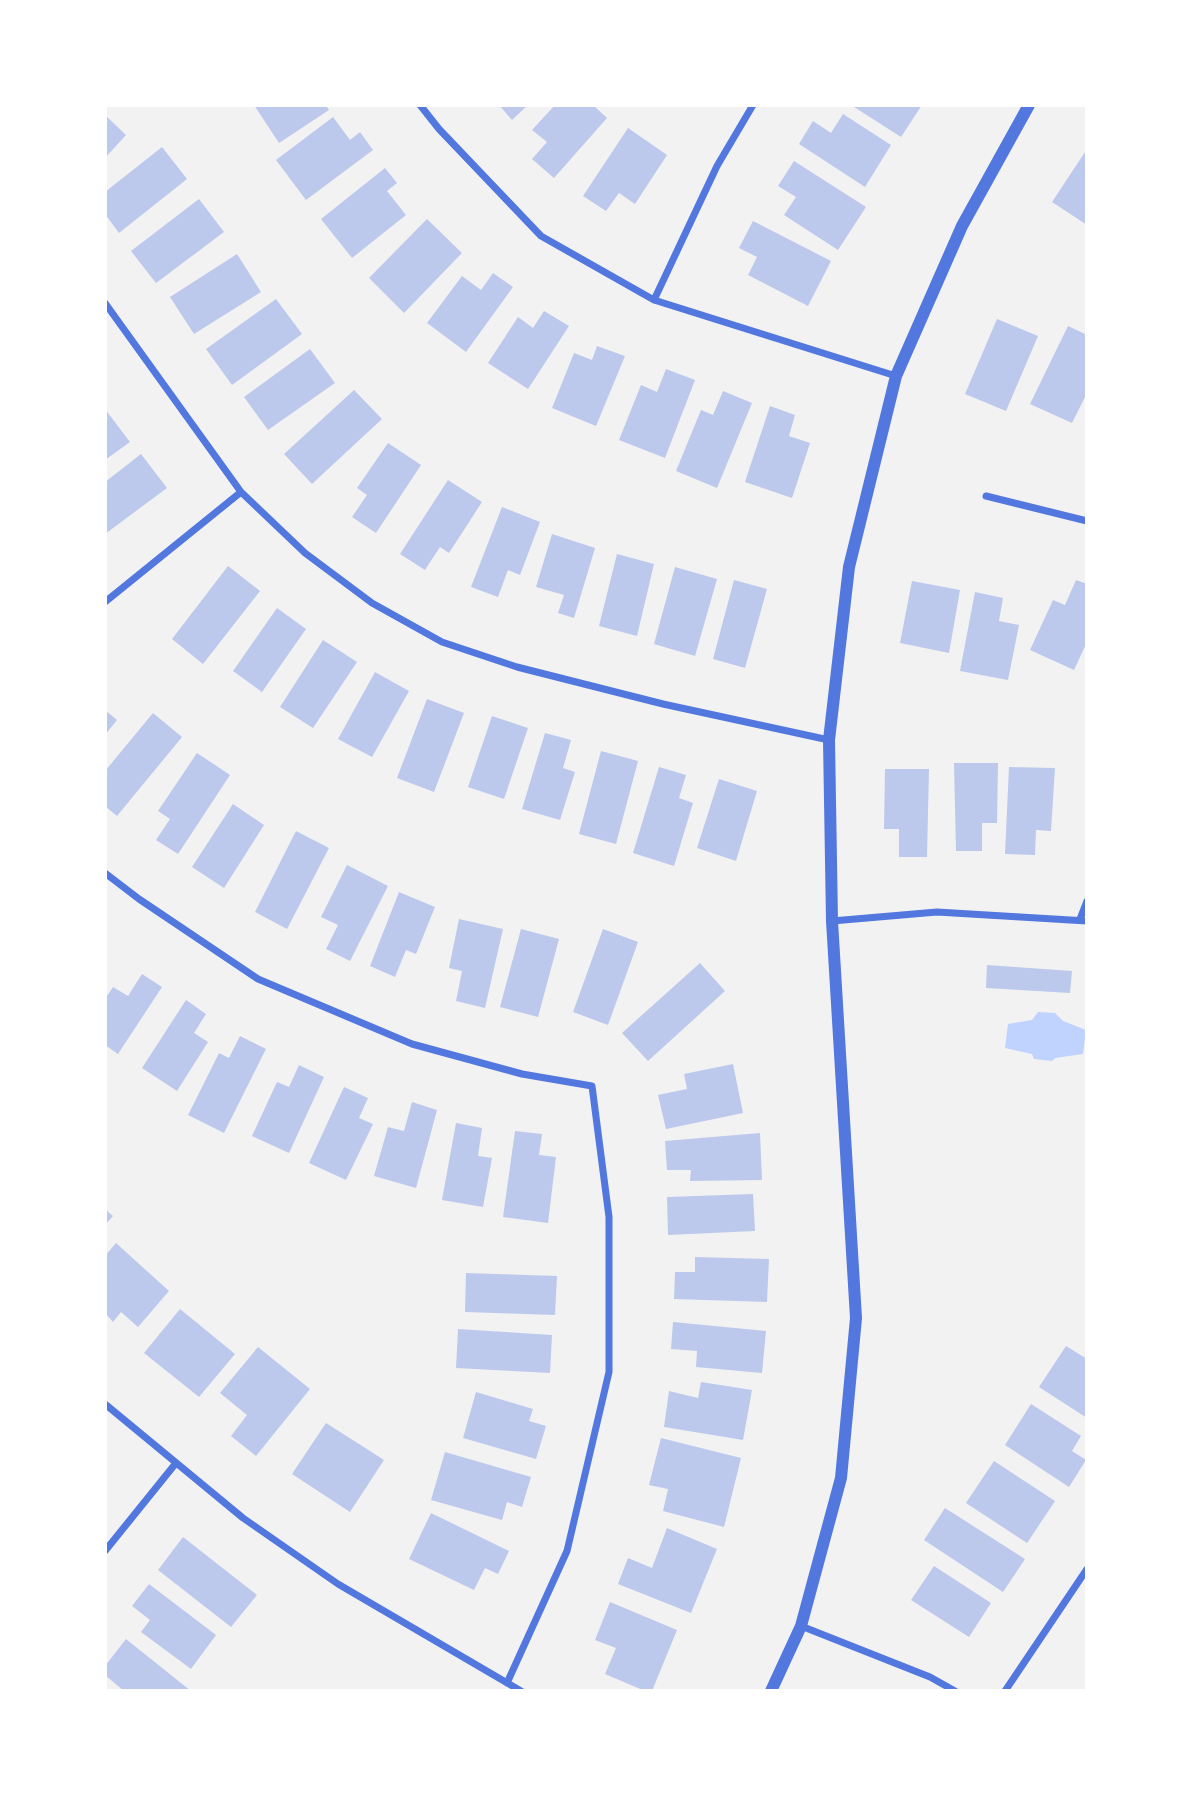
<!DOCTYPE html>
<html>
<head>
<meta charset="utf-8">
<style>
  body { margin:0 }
  #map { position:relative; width:1192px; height:1796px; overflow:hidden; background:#f2f2f2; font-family:"Asap Condensed",sans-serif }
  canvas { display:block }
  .frame { position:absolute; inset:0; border:107px solid #fff; pointer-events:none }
</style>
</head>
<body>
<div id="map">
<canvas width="1192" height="1796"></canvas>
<div class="frame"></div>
</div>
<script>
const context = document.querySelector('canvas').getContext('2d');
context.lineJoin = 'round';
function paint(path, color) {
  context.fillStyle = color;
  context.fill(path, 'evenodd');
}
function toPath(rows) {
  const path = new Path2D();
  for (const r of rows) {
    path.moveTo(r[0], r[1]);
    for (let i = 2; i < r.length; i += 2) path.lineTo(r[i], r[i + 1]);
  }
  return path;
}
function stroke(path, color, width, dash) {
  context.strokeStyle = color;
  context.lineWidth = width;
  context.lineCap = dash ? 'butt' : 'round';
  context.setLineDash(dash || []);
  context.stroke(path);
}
paint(toPath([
  [1038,1012,1055,1013,1063,1021,1086,1030,1083,1054,1055,1058,1052,1061,1034,1059,1032,1054,1005,1048,1008,1024,1032,1020]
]), '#bfd3fe');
paint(toPath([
  [254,105,326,105,329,110,279,143],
  [499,105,528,105,512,120],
  [555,105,593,105,607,118,554,178,532,159,547,142,532,130],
  [851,105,922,105,901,137],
  [843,114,891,145,865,187,799,144,813,121,831,133],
  [105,115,126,135,105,158],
  [333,117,350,140,360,132,373,150,306,200,276,160],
  [628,128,667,155,635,204,619,193,606,211,583,196],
  [162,147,187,179,119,233,105,214,105,192],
  [1087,149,1087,225,1052,202],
  [794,161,866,207,838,250,784,215,796,197,778,186],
  [385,168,397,183,387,191,406,215,352,258,321,219],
  [199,199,224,232,156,283,131,251],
  [427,219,462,253,404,313,369,278],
  [753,221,831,261,808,306,748,275,757,257,739,248],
  [237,254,261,292,194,334,170,297],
  [493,273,513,287,466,352,427,323,462,276,481,290],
  [276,299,302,334,232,385,206,349],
  [544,311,569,326,528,389,488,363,518,317,533,328],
  [997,319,1038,336,1006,411,965,394],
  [1068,326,1087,335,1087,393,1072,423,1030,404],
  [597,346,625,356,596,426,552,408,574,353,592,360],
  [310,349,335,383,268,430,244,397],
  [666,369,695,380,665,458,619,440,641,385,657,392],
  [354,390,382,419,312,484,284,454],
  [723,391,752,403,717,488,676,471,701,410,713,415],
  [770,406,795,415,789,436,810,443,792,498,745,482],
  [105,409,130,442,105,460],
  [388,443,421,465,376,533,352,517,367,495,357,488],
  [141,454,167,488,105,534,105,482],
  [448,480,482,502,449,553,440,547,425,570,400,554],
  [502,507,540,522,520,575,508,570,498,597,471,587],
  [552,534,595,548,574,618,558,613,564,595,536,587],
  [617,554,654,564,637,636,599,626],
  [228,566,260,591,203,664,172,639],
  [675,567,717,579,695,656,654,644],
  [734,580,767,589,745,668,713,659],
  [1076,580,1087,584,1087,642,1074,670,1030,650,1053,600,1065,605],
  [912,581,960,590,949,653,900,643],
  [975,592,1003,598,999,621,1019,625,1008,680,960,671],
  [277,608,306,629,262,692,233,671],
  [323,640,357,662,313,728,280,707],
  [375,672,409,691,372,757,338,739],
  [427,699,464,713,434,792,397,778],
  [105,710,117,720,105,735],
  [153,713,182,737,117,816,105,806,105,771],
  [492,716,528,728,504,799,468,787],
  [545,733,571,740,563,768,575,772,560,820,522,809],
  [601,751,638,761,616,844,579,834],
  [197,753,230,775,178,854,156,840,170,819,158,811],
  [954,763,998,763,997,823,982,823,982,851,956,851],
  [659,767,686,775,679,798,693,803,674,866,633,853],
  [1009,767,1055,768,1051,831,1036,830,1035,855,1005,854],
  [885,769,929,769,927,857,899,857,899,829,884,829],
  [719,779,757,791,736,861,697,848],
  [233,804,264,825,224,888,192,867],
  [296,831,329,848,287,929,255,912],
  [347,865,388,886,350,961,326,949,338,925,321,917],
  [399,892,435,907,416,954,406,950,395,977,370,966],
  [459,919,503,929,485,1008,456,1001,462,971,449,968],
  [521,929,559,939,538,1017,500,1007],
  [603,929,638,942,608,1025,573,1012],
  [700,963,725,991,648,1061,622,1033],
  [987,965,1072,971,1070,993,986,988],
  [142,974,162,987,118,1054,105,1045,105,999,113,987,128,996],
  [186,1000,206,1014,194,1033,208,1042,177,1091,142,1068],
  [240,1036,266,1049,224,1133,188,1115,219,1053,229,1058],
  [733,1064,743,1113,666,1129,658,1095,687,1089,684,1074],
  [299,1065,324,1077,289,1153,252,1136,277,1082,289,1087],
  [344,1087,368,1098,359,1118,373,1124,346,1180,309,1163],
  [412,1102,437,1110,416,1188,374,1176,388,1127,404,1131],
  [456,1123,482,1128,478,1156,492,1158,483,1207,442,1200],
  [515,1131,542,1134,539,1155,556,1157,548,1223,503,1217],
  [760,1133,762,1180,690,1181,691,1170,667,1170,665,1141],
  [753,1194,755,1231,668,1235,667,1197],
  [105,1209,113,1216,105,1225],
  [116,1243,169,1291,138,1327,121,1312,113,1322,105,1313,105,1256],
  [695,1257,769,1259,767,1302,674,1299,675,1272,695,1272],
  [466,1273,557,1276,555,1315,465,1312],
  [180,1309,235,1354,199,1397,144,1353],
  [673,1322,766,1331,762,1373,696,1367,697,1351,671,1349],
  [458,1329,552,1335,550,1373,456,1368],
  [1066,1346,1087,1359,1087,1418,1039,1387],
  [258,1347,310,1389,256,1456,231,1436,247,1415,220,1393],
  [701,1382,752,1390,743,1440,664,1427,669,1391,698,1398],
  [476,1392,533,1409,529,1421,546,1426,536,1459,463,1438],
  [1031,1404,1081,1436,1072,1451,1086,1460,1069,1487,1005,1445],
  [326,1423,384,1460,350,1512,292,1474],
  [661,1438,741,1458,724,1527,663,1511,668,1489,649,1485],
  [445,1452,531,1477,522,1507,507,1502,502,1520,431,1500],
  [994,1461,1055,1501,1027,1543,966,1503],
  [945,1508,1025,1559,1003,1592,924,1540],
  [431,1513,509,1551,498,1574,485,1568,474,1590,409,1559],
  [667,1528,717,1549,691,1613,618,1584,628,1558,652,1568],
  [183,1537,257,1595,231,1627,158,1570],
  [934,1566,991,1603,969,1637,911,1600],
  [149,1584,216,1635,191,1669,141,1632,150,1620,132,1606],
  [610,1602,677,1630,652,1691,645,1691,605,1674,616,1648,595,1640],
  [126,1639,191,1691,124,1691,105,1675,105,1666]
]), '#bdc9ec');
stroke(toPath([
  [420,105,439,129,541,236,654,300,896,376],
  [654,300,717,166,753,105],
  [105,303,241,492,305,553,372,603,442,642,517,667,663,704,829,740],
  [986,496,1087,521],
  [105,602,241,492],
  [105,873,139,899,258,979,412,1044,522,1074,592,1086,609,1217,609,1372,567,1551,507,1683],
  [1080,919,1087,901],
  [832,921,937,912,1087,921],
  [105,1404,243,1518,338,1584,521,1691],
  [105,1551,176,1463],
  [801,1626,930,1677,955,1691],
  [1005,1691,1087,1569]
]), '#5277de', 7);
stroke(toPath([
  [771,1691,801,1626,841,1478,856,1318,832,921,829,740,849,567,896,376,962,226,1029,105]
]), '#5277de', 12);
</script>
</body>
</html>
